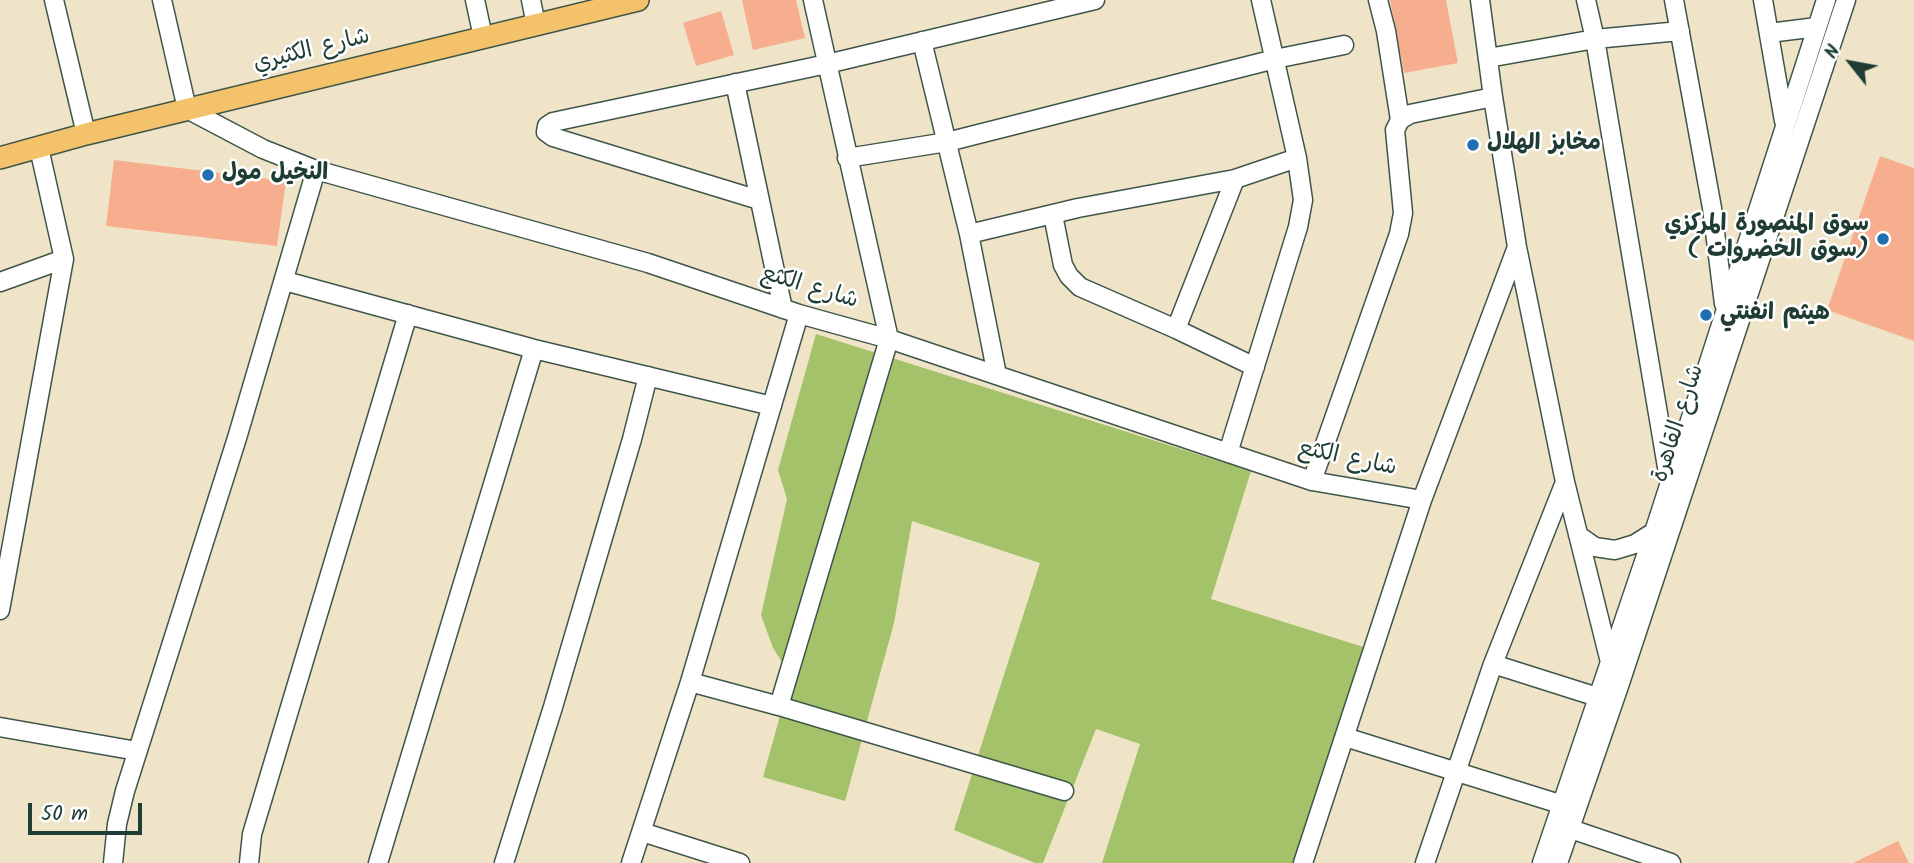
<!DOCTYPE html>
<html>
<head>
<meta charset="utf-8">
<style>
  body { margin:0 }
  #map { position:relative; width:1914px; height:863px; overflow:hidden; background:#f0e4c8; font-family:Kalam,sans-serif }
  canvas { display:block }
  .north { position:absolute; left:1816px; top:28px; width:70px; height:70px; -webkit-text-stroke:5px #fff; paint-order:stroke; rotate:301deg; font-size:19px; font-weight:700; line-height:28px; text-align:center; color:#1f3d34 }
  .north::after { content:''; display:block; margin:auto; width:24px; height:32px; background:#1f3d34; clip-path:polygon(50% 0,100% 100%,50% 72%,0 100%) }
  .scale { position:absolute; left:28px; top:803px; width:114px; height:32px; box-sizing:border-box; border:4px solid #1f3d34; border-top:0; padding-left:9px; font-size:21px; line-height:24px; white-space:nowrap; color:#1f3d34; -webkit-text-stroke:5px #fff; paint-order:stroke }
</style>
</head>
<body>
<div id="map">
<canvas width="1914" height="863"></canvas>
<div class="north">N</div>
<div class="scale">50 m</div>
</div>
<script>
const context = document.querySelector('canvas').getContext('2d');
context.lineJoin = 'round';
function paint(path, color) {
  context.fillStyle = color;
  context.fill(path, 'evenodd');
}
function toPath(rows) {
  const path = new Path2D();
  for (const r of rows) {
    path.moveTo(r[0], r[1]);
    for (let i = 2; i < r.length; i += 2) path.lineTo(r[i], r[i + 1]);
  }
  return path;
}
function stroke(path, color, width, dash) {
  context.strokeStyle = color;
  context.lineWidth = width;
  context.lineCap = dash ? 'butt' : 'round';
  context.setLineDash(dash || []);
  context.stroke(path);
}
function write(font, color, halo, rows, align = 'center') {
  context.font = font + ' Kalam,"Playpen Sans Arabic",sans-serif';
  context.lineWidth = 5;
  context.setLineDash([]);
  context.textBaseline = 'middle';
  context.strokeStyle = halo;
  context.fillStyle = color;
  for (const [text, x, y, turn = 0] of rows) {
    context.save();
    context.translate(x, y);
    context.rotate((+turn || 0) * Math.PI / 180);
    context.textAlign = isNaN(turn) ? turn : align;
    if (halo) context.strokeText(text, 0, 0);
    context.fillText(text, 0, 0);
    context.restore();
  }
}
paint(toPath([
  [816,334,1251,471,1211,599,1373,650,1305,863,1102,863,1140,744,1096,729,1043,863,1035,863,954,830,1040,563,912,521,894,623,845,801,763,777,791,676,773,648,761,615,787,499,778,470]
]), '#a3c26a');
paint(toPath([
  [742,0,796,0,805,38,753,50],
  [1390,0,1446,0,1458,63,1404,73],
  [721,11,734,55,696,66,683,23],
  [1880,156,1914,168,1914,341,1827,310],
  [114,160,286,181,277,246,106,226],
  [1898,841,1909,863,1853,863]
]), '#f6ae8f');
const minor = toPath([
  [54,0,86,134],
  [162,0,187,109,263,149,316,170,648,263,799,314,889,339,1312,481,1422,500],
  [475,0,483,37],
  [531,0,536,25],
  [1378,0,1386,31,1400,120],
  [1480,0,1493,97,1517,247,1565,482,1611,666],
  [1586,0,1595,39,1669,479],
  [1674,0,1712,208,1724,304],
  [1763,0,1784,121],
  [1769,33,1817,27],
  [922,41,969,234,997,375],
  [1488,58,1595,39,1680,31],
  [735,83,783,309],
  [847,158,947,142,1275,59,1344,45],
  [759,200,553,137,546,132,547,126,553,122,827,64,1095,0],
  [1053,215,1063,265,1069,276,1080,287,1176,329,1255,367],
  [969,234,1078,208,1235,179,1297,158],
  [285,281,534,349,772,406],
  [0,282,64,259],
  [1176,329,1235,179],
  [1228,453,1298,227,1303,200,1297,158,1261,0],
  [1312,481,1399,234,1403,213,1395,130,1400,120,1410,114,1493,97],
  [1578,535,1595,547,1615,550,1635,544,1654,532],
  [0,610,64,259,39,148],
  [1493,664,1610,701],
  [690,682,779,706,1064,791],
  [779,706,889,339,813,0],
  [0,727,137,751],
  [1345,737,1563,805],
  [1559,825,1671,863],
  [642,832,740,863],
  [113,863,117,824,125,791,237,438,316,170],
  [249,863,252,834,408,314],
  [378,863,534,349],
  [504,863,553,707,632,439,648,376],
  [631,863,690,682,799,314],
  [1303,863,1422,500,1517,247],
  [1425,863,1493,664,1565,482],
  [1542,863,1654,532,1826,0],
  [1558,863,1619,686,1846,0]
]);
const major = toPath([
  [0,158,86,134,638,0]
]);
stroke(minor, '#3e564a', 21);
stroke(major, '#3e564a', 24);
stroke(minor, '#fff', 18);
stroke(major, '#f3c26a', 21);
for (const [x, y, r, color] of [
  [1473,145,7,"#1f6fb2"],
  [208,175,7,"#1f6fb2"],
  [1883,239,7,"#1f6fb2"],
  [1706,315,7,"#1f6fb2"]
]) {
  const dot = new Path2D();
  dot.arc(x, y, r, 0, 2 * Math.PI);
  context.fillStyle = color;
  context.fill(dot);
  stroke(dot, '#fff', 2.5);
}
write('23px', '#1f3d34', '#fff', [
  ["شارع الكثيري",312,52,-14],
  ["شارع الكثع",809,289,17],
  ["شارع القاهرة",1680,424,-72],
  ["شارع الكثع",1347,460,12]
]);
write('bold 23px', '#1f3d34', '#fff', [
  ["مخابز الهلال",1487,145],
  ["النخيل مول",222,175],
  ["سوق المنصورة المركزي",1869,226,"right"],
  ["( سوق الخضروات)",1869,252,"right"],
  ["هيثم انفنتي",1720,315]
], 'left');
</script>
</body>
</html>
